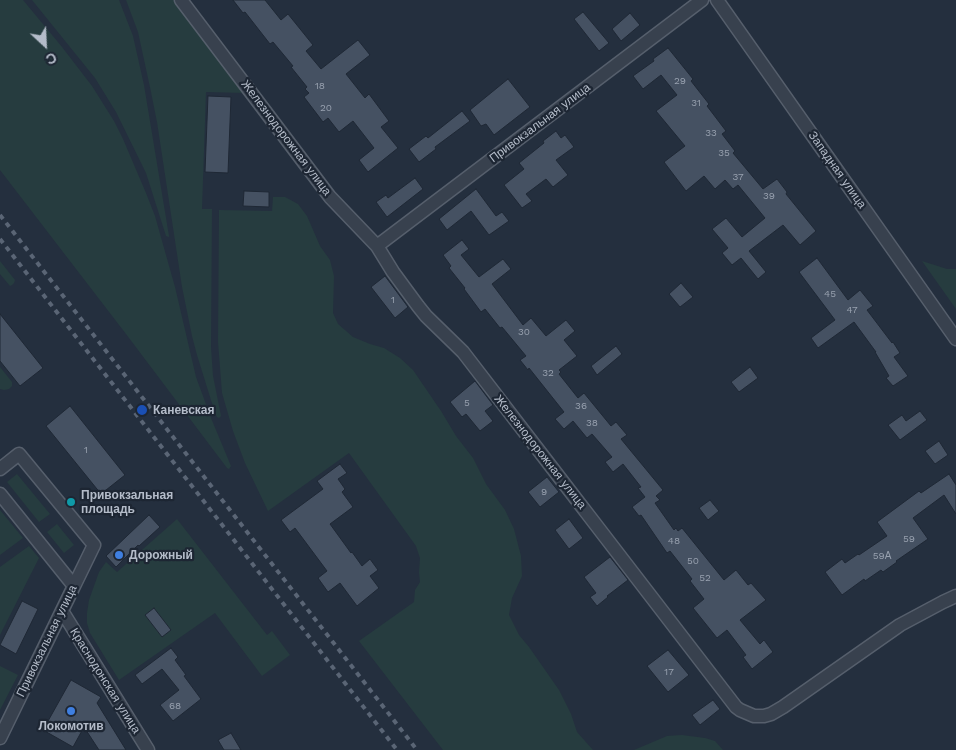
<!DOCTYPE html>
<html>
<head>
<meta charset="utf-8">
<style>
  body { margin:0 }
  #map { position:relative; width:956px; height:750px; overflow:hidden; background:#242f3e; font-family:"Work Sans",sans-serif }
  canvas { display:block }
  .north { position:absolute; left:20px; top:20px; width:50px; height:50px; -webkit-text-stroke:4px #1d2633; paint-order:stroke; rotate:155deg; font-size:14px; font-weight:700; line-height:20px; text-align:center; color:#b4bcc9 }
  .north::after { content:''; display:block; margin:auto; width:18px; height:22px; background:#b4bcc9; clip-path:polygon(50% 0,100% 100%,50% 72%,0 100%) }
</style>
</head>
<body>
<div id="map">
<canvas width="956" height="750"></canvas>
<div class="north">С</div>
</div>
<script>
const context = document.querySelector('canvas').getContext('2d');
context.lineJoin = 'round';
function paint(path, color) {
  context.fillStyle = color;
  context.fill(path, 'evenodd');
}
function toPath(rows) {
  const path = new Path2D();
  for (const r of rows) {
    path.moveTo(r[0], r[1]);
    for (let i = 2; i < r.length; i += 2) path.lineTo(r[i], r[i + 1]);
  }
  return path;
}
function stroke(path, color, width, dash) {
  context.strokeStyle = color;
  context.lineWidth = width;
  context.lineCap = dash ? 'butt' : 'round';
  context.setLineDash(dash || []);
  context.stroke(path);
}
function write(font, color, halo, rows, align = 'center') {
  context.font = font + ' "Work Sans",sans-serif';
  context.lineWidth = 4.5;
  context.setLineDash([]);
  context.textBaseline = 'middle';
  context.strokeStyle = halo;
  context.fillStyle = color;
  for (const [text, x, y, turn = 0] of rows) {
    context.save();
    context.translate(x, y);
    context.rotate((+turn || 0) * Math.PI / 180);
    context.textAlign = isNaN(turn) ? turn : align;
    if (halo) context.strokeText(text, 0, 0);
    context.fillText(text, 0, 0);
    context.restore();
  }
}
paint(toPath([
  [0,0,23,0,62,47,92,86,114,121,123,139,146,193,155,216,175,287,196,377,211,418,231,466,229,469,227,468,126,334,0,170],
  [32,0,119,0,133,36,144,85,169,236,169,237,166,236,146,173,116,112,95,78],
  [126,0,175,0,245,93,206,92,202,209,212,209,211,347,213,376,221,416,219,418,217,417,215,413,197,355,192,336,182,287,157,122,151,92,138,32],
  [273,197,285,197,298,204,307,216,320,246,330,260,334,276,333,313,338,324,353,337,370,344,384,348,400,358,413,370,441,411,456,436,473,458,486,484,505,510,514,529,521,556,522,576,512,598,509,615,519,635,529,647,559,690,571,714,577,732,593,750,443,750,359,641,414,602,415,590,420,582,419,572,420,558,416,546,349,453,268,511,245,463,233,431,222,393,218,342,219,210,272,211],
  [0,261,15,280,14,283,12,285,10,286,0,274],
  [922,261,947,269,956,269,956,309],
  [0,367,12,382,12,386,9,389,4,390,0,389],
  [17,474,50,514,39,522,7,482],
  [0,510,23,538,0,555],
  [177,519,267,635,272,631,290,655,262,676,215,613,119,680,90,633,87,623,87,613,89,600,99,572,106,562,117,572],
  [57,524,74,545,64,553,47,532],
  [29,546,39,558,0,635,0,567],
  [0,666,18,675,0,710],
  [682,735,705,738,715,741,723,750,634,750,667,736]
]), '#263c3f');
const building = toPath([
  [233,0,265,0,281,20,288,14,313,45,306,51,321,69,358,40,370,55,346,74,365,98,369,94,389,121,381,127,398,148,368,172,359,160,374,148,353,121,339,132,328,118,323,122,304,97,309,93,305,89,307,87,291,67,293,66,273,42,270,44,245,12,243,13,233,0],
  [583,12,609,43,599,51,574,19,583,12],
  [630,13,640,25,621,41,612,29,630,13],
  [668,48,693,79,691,81,709,104,707,106,726,131,722,134,735,151,733,153,763,189,777,179,787,192,786,194,816,231,800,245,783,225,749,251,766,272,758,279,741,258,732,265,722,253,728,248,712,229,726,218,742,237,765,218,738,185,733,189,725,180,715,189,704,176,686,191,664,162,685,146,656,111,677,95,661,75,643,89,633,76,654,61,653,59,668,48],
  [508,79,530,107,494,135,486,124,481,126,470,110,508,79],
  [208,96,231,97,228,173,205,172,208,96],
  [462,111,470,121,435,147,436,149,419,162,409,149,426,136,428,138,462,111],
  [556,131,561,138,565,135,574,147,556,160,568,175,553,187,546,179,526,194,532,201,522,208,504,185,524,169,519,163,544,143,543,141,556,131],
  [415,178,423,189,387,217,376,202,386,195,388,198,415,178],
  [476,189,496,216,502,212,509,221,489,235,471,211,447,230,439,219,476,189],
  [244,191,269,192,269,207,243,206,244,191],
  [462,240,469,249,461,255,479,277,503,259,511,269,492,284,523,325,531,318,546,336,566,320,575,331,564,340,577,356,559,370,561,372,559,374,578,398,584,393,611,426,616,422,627,435,621,439,663,490,656,496,660,500,655,503,674,530,676,528,678,531,682,528,724,580,736,570,748,585,751,583,766,600,740,620,760,644,764,640,773,652,752,669,743,657,746,655,727,630,717,638,693,608,704,599,690,581,692,579,670,551,667,553,641,515,639,516,632,507,645,497,638,488,641,487,623,464,613,472,605,462,612,457,592,434,587,438,573,421,564,429,555,419,564,412,529,368,528,370,520,360,526,356,502,327,500,328,485,309,481,312,464,289,465,288,449,268,451,266,443,255,462,240],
  [817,258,848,300,860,290,873,306,867,310,892,343,893,342,900,353,894,357,908,376,893,386,886,378,889,376,875,352,876,352,854,322,818,348,811,338,835,320,799,272,817,258],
  [385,276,408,307,395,318,371,287,385,276],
  [681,283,693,297,680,307,669,294,681,283],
  [0,314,43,368,20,386,0,361,0,314],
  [616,346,622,354,597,375,591,366,616,346],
  [750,367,758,378,739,392,731,382,750,367],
  [475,381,493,405,485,411,493,421,480,431,466,414,462,417,450,402,475,381],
  [70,406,125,475,101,494,46,426,70,406],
  [920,411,927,420,900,440,888,425,902,415,906,421,920,411],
  [939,441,948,455,935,464,925,451,939,441],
  [340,464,347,473,338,479,345,489,342,492,353,507,330,524,351,553,352,552,362,566,370,559,378,570,370,576,379,588,357,606,340,583,328,592,318,578,327,571,295,528,290,532,281,520,323,489,317,481,340,464],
  [949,474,956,485,956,514,944,495,913,518,928,539,896,561,897,562,883,572,881,570,865,581,864,579,842,595,825,572,842,559,845,563,858,554,859,555,887,536,877,522,919,491,921,493,949,474],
  [547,477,559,492,540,507,528,492,547,477],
  [710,500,719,511,708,520,699,508,710,500],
  [149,515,160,527,139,546,138,545,116,567,106,556,149,515],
  [569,519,583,538,569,549,555,530,569,519],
  [610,557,628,580,607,596,608,597,597,606,590,597,596,593,584,577,610,557],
  [22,601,38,609,16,654,0,645,22,601],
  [154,608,171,630,162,637,145,615,154,608],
  [171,648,178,657,175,660,186,675,184,676,201,699,173,721,160,705,179,690,162,669,142,684,135,675,171,648],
  [668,650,689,675,668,692,647,666,668,650],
  [71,680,101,697,97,703,126,750,99,750,84,727,73,747,43,730,71,680],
  [713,700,720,709,700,725,692,715,713,700],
  [231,733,241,750,224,750,218,740,231,733]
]);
paint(building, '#455162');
stroke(building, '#1f2835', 1);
const minor = toPath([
  [181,0,330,197,377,246,393,272,418,306,426,316,463,352,736,707,740,710,754,716,764,716,771,714,783,707,900,625,943,602,956,596],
  [717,0,956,339],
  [377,246,702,0],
  [0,469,19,454,94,545,0,738],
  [0,494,74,586],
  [62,611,148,750]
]);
stroke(minor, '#565f6c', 15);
stroke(minor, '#38414e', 12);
stroke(toPath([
  [0,215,417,750],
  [0,239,397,750]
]), '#5a6575', 4, [5, 5]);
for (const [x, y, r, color] of [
  [142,410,6,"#1a4fb4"],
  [71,502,5,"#0f9aa8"],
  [119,555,5,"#3f7fe0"],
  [71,711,5,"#3f7fe0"]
]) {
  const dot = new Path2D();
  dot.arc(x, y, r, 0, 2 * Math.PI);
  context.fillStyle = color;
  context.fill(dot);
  stroke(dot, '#1d2633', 2);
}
write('10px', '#98a1af', null, [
  ["29",680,81],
  ["18",320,86],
  ["31",696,103],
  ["20",326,108],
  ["33",711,133],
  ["35",724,153],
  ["37",738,177],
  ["39",769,196],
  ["45",830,294],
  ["1",393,300],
  ["47",852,310],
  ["30",524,332],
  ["32",548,373],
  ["5",467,403],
  ["36",581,406],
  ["38",592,423],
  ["1",86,450],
  ["9",544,492],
  ["59",909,539],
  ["48",674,541],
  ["59А",882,556],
  ["50",693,561],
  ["52",705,578],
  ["17",669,672],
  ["68",175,706]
]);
write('12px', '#b4bcc9', '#1d2633', [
  ["Привокзальная улица",540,123,-37],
  ["Железнодорожная улица",286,138,53],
  ["Западная улица",837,170,55],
  ["Железнодорожная улица",540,452,52],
  ["Привокзальная улица",47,641,-64],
  ["Краснодонская улица",105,681,58]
]);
write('bold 12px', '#b4bcc9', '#1d2633', [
  ["Каневская",153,410],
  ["Привокзальная",81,495],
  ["площадь",81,509],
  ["Дорожный",129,555],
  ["Локомотив",71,726,"center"]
], 'left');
</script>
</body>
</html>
